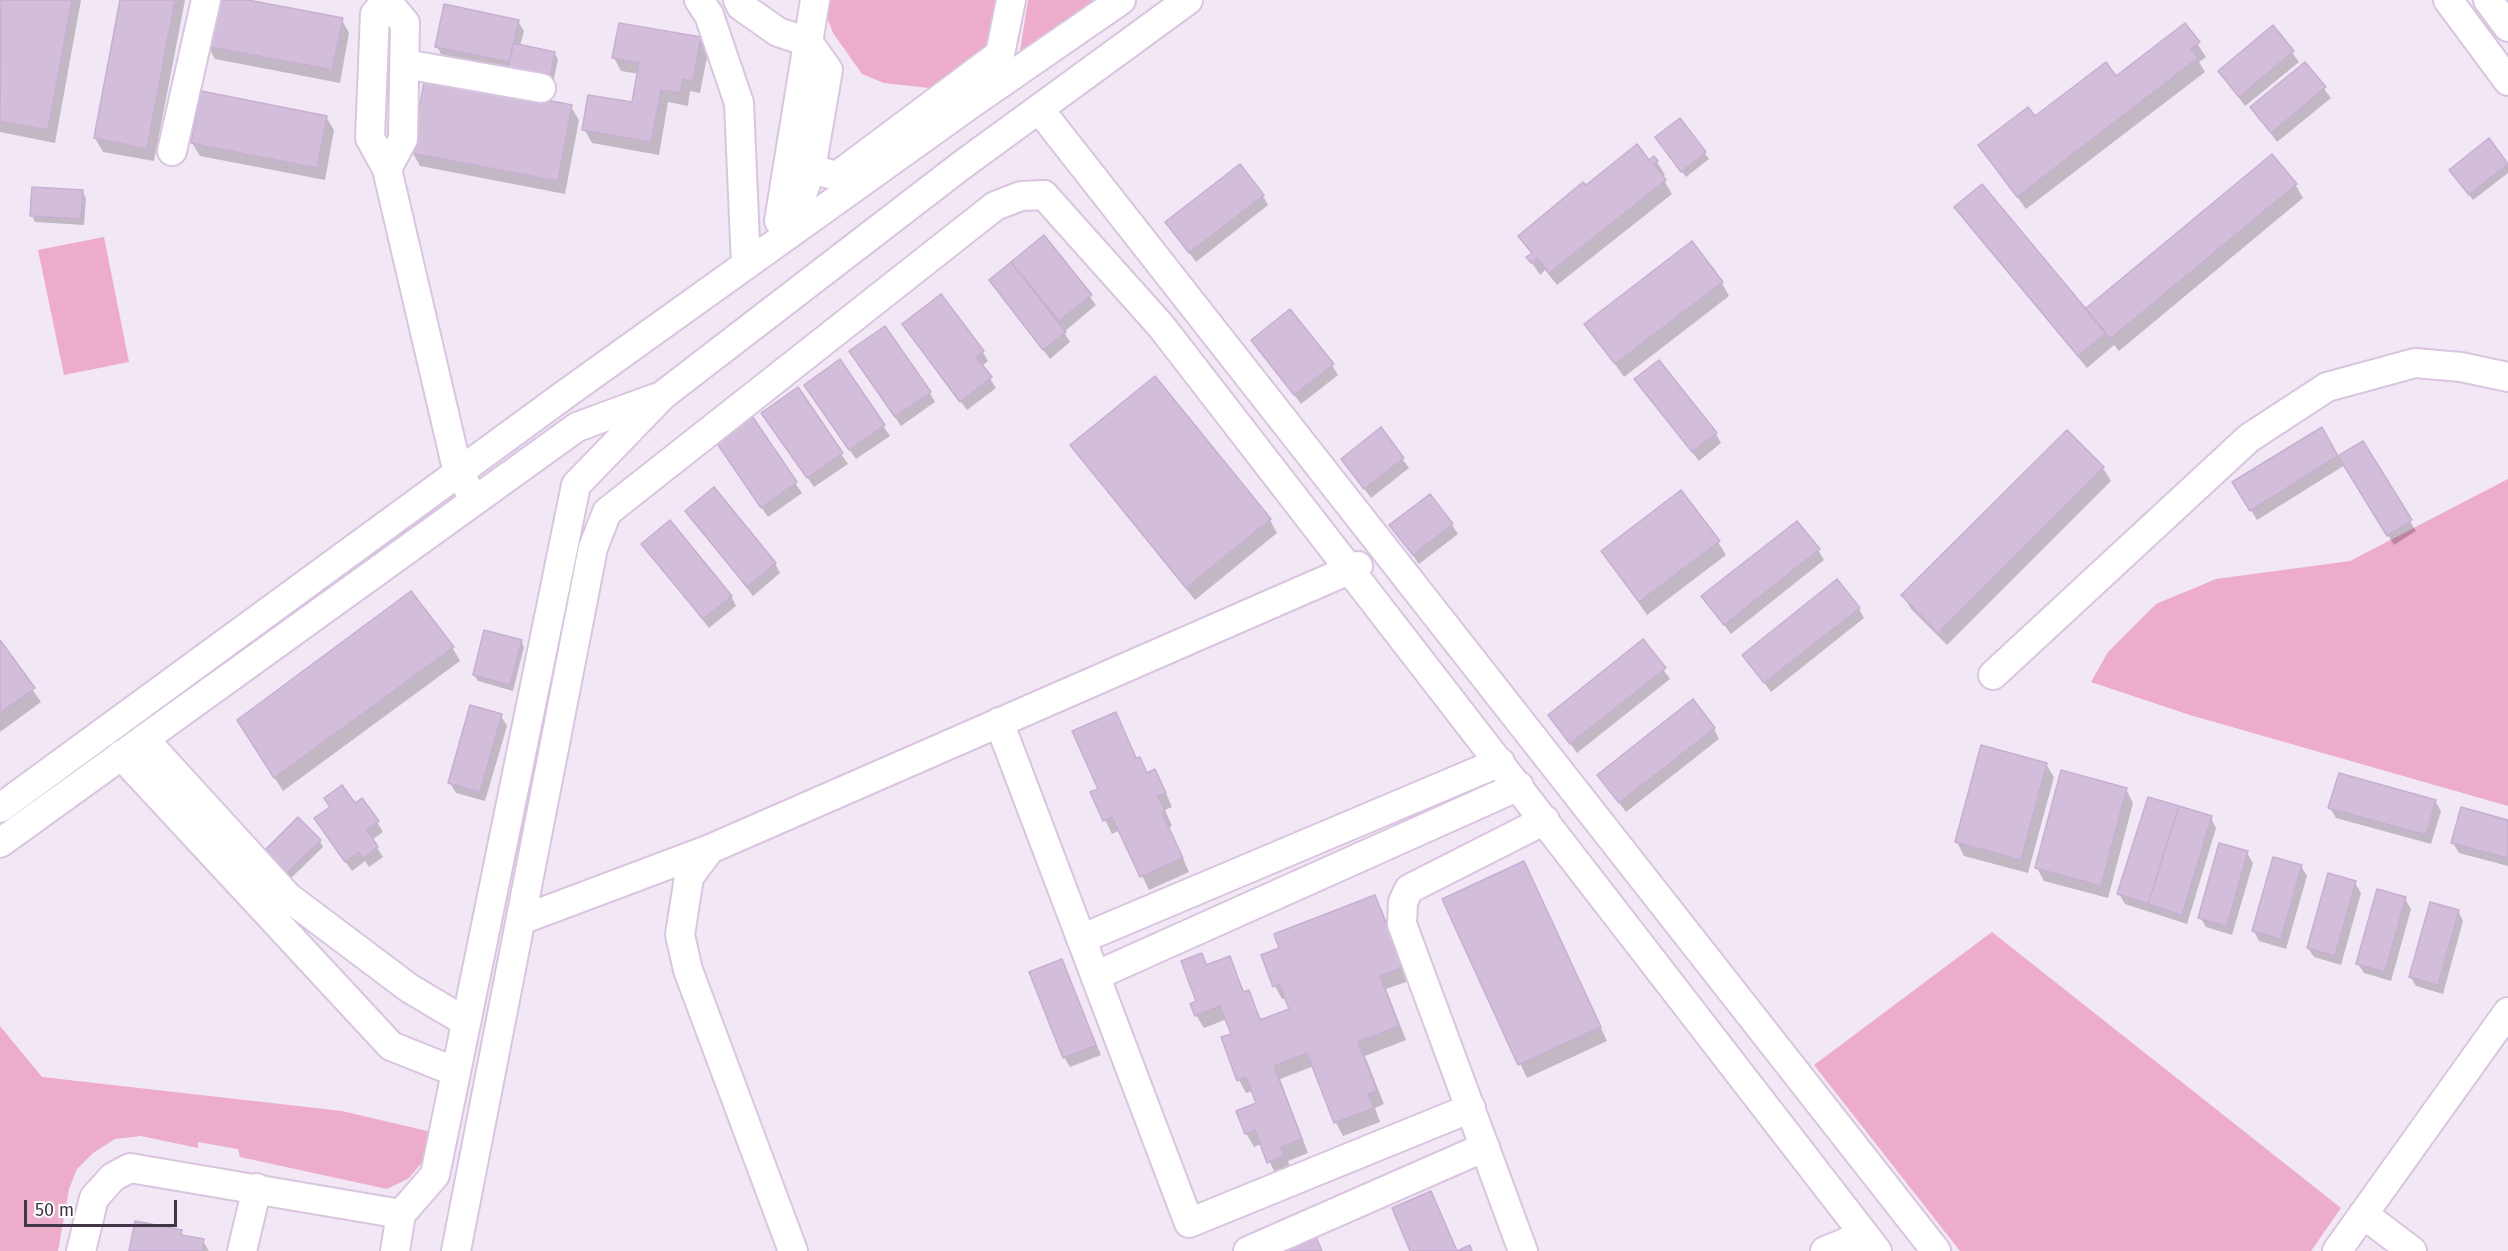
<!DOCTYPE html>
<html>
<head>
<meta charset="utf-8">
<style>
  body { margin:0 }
  #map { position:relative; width:2508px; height:1251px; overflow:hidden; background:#f2e7f5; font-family:"Fira Sans",sans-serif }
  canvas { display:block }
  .scale { position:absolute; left:24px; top:1200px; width:153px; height:27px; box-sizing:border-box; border:3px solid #423548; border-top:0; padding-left:8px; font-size:18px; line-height:21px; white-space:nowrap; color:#423548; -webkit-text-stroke:4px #fff; paint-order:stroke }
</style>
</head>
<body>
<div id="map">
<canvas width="2508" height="1251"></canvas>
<div class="scale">50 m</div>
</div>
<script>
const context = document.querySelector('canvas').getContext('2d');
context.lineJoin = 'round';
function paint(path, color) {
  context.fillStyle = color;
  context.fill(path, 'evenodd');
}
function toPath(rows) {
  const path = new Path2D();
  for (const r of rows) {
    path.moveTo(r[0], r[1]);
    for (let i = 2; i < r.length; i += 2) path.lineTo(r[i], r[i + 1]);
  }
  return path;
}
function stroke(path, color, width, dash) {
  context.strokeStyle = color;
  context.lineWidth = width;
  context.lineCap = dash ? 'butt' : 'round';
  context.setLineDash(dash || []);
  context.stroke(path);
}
paint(toPath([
  [826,0,1003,0,988,46,938,89,884,83,862,74,833,33,825,12],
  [1028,0,1107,0,1018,64],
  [104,237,129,362,64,375,38,250],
  [2508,479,2508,806,2190,715,2091,682,2108,652,2156,604,2216,579,2350,561],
  [1992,932,2341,1208,2311,1251,1960,1251,1814,1065],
  [0,1026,42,1077,342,1111,436,1133,433,1149,409,1178,387,1189,240,1157,238,1149,198,1142,198,1148,141,1136,115,1139,93,1153,77,1169,69,1189,58,1251,0,1251]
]), '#ecacca');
paint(toPath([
  [2,0,81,0,55,143,0,132,0,12],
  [122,0,185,0,154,161,103,152,95,138],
  [240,0,342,20,349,33,340,83,215,59,207,45],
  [518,21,524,31,520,46,554,53,558,59,551,93,442,56,437,46],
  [2185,25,2206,57,2199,62,2205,72,2026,209,1980,146,2116,78],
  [2273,27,2299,62,2245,106,2220,71],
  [700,39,708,52,700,93,690,91,688,106,668,102,659,155,592,143,584,129,633,104,639,74,621,71,614,58],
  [2305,64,2331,98,2277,142,2252,107],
  [571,107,579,120,565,194,420,166,413,153],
  [326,117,334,130,325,180,200,156,192,143],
  [1680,120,1709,159,1686,177,1661,144],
  [2489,140,2508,164,2508,173,2473,200,2454,176],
  [1657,162,1665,175,1662,177,1672,194,1557,285,1545,270,1540,275,1528,257,1532,254,1520,236,1586,187],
  [2295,184,2303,198,2119,351,2114,345,2087,368,1964,220,1956,207,2085,311],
  [82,191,86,198,84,225,35,222,32,216],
  [1263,196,1268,205,1196,262,1167,223],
  [1044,237,1096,305,1064,332,1070,342,1050,359,991,280],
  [1722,283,1729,296,1624,377,1586,324],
  [904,325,983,352,988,361,982,366,996,388,967,410],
  [1253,340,1332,365,1338,375,1301,404],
  [839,361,890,436,856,459,811,395],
  [857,361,929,392,935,402,901,426],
  [1636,380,1716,434,1721,443,1699,461],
  [797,390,848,464,814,487,769,423],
  [751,419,802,493,768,517,723,452],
  [2321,429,2338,458,2362,443,2416,531,2394,545,2345,465,2257,520,2234,482],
  [1381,430,1409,468,1371,498,1343,459],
  [1072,445,1270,520,1277,533,1195,600,1080,458],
  [2103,468,2111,481,1947,645,1911,609,1903,595],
  [687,511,775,563,780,573,753,596],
  [1391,525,1452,525,1458,534,1419,564],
  [1718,542,1726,555,1647,615,1603,552],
  [643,544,731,596,736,606,709,628],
  [1818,550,1824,560,1731,634,1703,597],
  [1859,609,1864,618,1771,692,1744,655],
  [521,641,524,647,513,691,478,681,474,675],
  [1643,642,1670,679,1577,753,1550,715],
  [0,643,41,702,0,732],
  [452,647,460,661,283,791,246,734],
  [1115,714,1137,759,1147,774,1155,771,1162,784,1172,807,1165,810,1172,826,1169,827,1189,872,1149,890,1120,830,1112,834,1092,793,1100,790],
  [501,716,507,726,485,801,456,793,450,783],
  [1714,729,1719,739,1626,812,1599,775],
  [2046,764,2054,777,2028,873,1964,856,1957,842],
  [2126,789,2133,803,2108,898,2044,881,2037,868],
  [2435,801,2441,811,2431,844,2336,818,2330,808],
  [355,805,377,822,383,832,372,840,383,857,369,867,365,861,352,871,322,828],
  [2211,818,2216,828,2187,924,2125,904,2119,894],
  [2508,822,2508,866,2459,853,2453,843],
  [320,841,323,847,286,883,265,861],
  [2247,853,2253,863,2232,935,2206,927,2200,917],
  [1524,863,1607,1041,1527,1078,1444,900],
  [2301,866,2307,876,2286,949,2259,941,2254,931],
  [2355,883,2361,893,2341,965,2314,957,2308,948],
  [1374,897,1382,910,1409,981,1386,989,1406,1040,1365,1056,1384,1104,1375,1108,1380,1122,1343,1136,1336,1123,1314,1066,1280,1079,1308,1153,1288,1161,1291,1170,1276,1175,1261,1144,1254,1147,1246,1133,1258,1104,1253,1091,1246,1093,1239,1080,1233,1034,1227,1019,1204,1028,1196,1015,1201,955,1208,966,1229,958,1245,993,1248,992,1262,1021,1291,1010,1286,998,1282,999,1275,986,1281,949],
  [2405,899,2411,909,2391,981,2364,973,2358,964],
  [2458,911,2463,921,2443,994,2416,986,2410,976],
  [1062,961,1101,1055,1070,1067,1064,1057],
  [1431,1193,1438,1206,1457,1251,1412,1251],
  [181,1232,184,1237,203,1241,209,1251,131,1251]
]), '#0003');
const building = toPath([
  [1,0,72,0,48,130,0,121,1,0],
  [120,0,175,0,147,149,94,138,120,0],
  [215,0,248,0,343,18,332,70,206,46,215,0],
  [444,4,519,20,509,62,435,47,444,4],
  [619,23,701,37,693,81,683,79,680,93,661,90,651,142,582,130,588,95,632,102,639,63,612,58,619,23],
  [2185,23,2200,42,2191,49,2198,58,2017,197,1978,145,2028,107,2035,116,2106,62,2116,76,2185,23],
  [2273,25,2294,51,2239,97,2218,71,2273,25],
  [513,43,555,52,548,87,506,78,513,43],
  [2305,62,2326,87,2271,133,2250,107,2305,62],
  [425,77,572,105,558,181,411,153,425,77],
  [201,91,327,116,317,168,191,143,201,91],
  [1680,118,1706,152,1681,172,1655,137,1680,118],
  [2489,138,2508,164,2469,195,2449,170,2489,138],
  [1637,144,1649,160,1654,156,1658,161,1654,164,1666,180,1549,273,1537,258,1531,263,1526,257,1532,253,1518,236,1583,182,1586,185,1637,144],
  [2272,154,2297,184,2110,339,2085,309,2272,154],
  [1240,164,1264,195,1189,253,1165,222,1240,164],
  [1982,184,2106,333,2078,356,1954,207,1982,184],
  [32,187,83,190,81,219,30,216,32,187],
  [1044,235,1092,295,1059,321,1011,262,1044,235],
  [1692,241,1723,282,1615,364,1584,324,1692,241],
  [1011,262,1066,332,1043,350,989,280,1011,262],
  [941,294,984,351,976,357,992,377,960,402,902,324,941,294],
  [1290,309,1334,364,1294,395,1251,340,1290,309],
  [885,326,931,392,895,417,849,351,885,326],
  [840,359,885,425,849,450,804,385,840,359],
  [1659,360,1717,433,1692,452,1634,379,1659,360],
  [1155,376,1271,519,1186,588,1070,445,1155,376],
  [798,387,843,453,807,478,761,413,798,387],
  [752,416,797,482,761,508,716,442,752,416],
  [1381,427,1404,458,1364,489,1341,459,1381,427],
  [2322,427,2338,456,2250,511,2232,482,2322,427],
  [2067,430,2104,467,1938,633,1901,595,2067,430],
  [2363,441,2412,520,2387,536,2338,456,2363,441],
  [714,487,776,563,747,587,685,511,714,487],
  [1681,490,1720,541,1639,602,1601,551,1681,490],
  [1430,494,1453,524,1413,555,1389,525,1430,494],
  [670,520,732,596,703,619,641,544,670,520],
  [1797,521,1820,549,1724,625,1701,596,1797,521],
  [1837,579,1860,608,1764,683,1742,655,1837,579],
  [411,591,454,647,274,778,237,720,411,591],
  [484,630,522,640,510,685,473,675,484,630],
  [1643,639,1666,668,1570,744,1548,715,1643,639],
  [0,640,35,688,0,713,0,640],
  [1693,699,1715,728,1619,803,1597,775,1693,699],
  [470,705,502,714,480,792,448,783,470,705],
  [1116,712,1136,758,1140,757,1147,773,1155,769,1166,793,1158,796,1165,812,1162,813,1183,858,1140,877,1112,817,1103,821,1090,792,1098,789,1072,731,1116,712],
  [1981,745,2047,763,2021,860,1955,842,1981,745],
  [2061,770,2127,788,2101,886,2035,868,2061,770],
  [2339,773,2436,800,2426,835,2328,808,2339,773],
  [342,785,355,803,362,798,379,821,367,830,378,847,363,858,359,852,345,862,314,818,330,807,324,798,342,785],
  [2148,797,2179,806,2148,904,2117,894,2148,797],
  [2179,806,2212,816,2182,915,2148,904,2179,806],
  [2461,807,2508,820,2508,858,2451,843,2461,807],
  [298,817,321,840,282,878,260,855,298,817],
  [2219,843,2248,851,2227,926,2198,918,2219,843],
  [2273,857,2302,865,2281,939,2252,931,2273,857],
  [1524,861,1601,1027,1518,1065,1442,899,1524,861],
  [2328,873,2356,881,2335,956,2307,948,2328,873],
  [2377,889,2406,897,2385,972,2356,964,2377,889],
  [1375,895,1403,967,1380,976,1399,1026,1358,1042,1377,1091,1368,1094,1374,1108,1334,1123,1307,1053,1274,1066,1302,1139,1281,1147,1284,1156,1267,1163,1255,1130,1245,1134,1236,1111,1256,1103,1246,1077,1237,1081,1221,1037,1231,1034,1220,1006,1195,1016,1190,1004,1196,1001,1181,961,1202,953,1206,965,1230,956,1243,992,1249,990,1260,1020,1289,1009,1279,984,1273,987,1261,955,1279,948,1274,934,1375,895],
  [2430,902,2459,910,2438,985,2409,977,2430,902],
  [1062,959,1096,1045,1063,1058,1029,972,1062,959],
  [1431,1191,1457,1251,1470,1245,1472,1251,1410,1251,1392,1208,1431,1191],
  [135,1221,182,1230,181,1235,204,1239,202,1251,129,1251,135,1221],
  [1316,1237,1322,1251,1283,1251,1316,1237]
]);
paint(building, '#d2beda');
stroke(building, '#c7aed3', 1.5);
const minor = toPath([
  [386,0,405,23,403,139,387,169,370,138,375,14,386,2],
  [699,0,709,15,739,103,746,265],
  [738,0,741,6,778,32,808,42,828,70,811,169,801,198,782,205],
  [2448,0,2508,81],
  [2488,0,2508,27],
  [405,64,541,88],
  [1039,109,1936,1251],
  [172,151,206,0],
  [387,169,458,473,468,488],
  [811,169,837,176,1000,54,1011,0],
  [779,221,815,0],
  [1993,675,2249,438,2327,387,2415,363,2461,367,2508,377],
  [999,722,1189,1223,1471,1108],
  [144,739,288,897,409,988,466,1022],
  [121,755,391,1046,456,1072],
  [0,808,567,393,972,103,1121,0],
  [0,843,577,427,656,398],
  [521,920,710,849],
  [1081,939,1500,762],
  [1095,976,1519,786],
  [2363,1214,2412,1251],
  [81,1251,94,1198,113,1177,130,1168,401,1214],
  [242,1251,257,1188],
  [395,1251,401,1214,435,1175,576,485,663,395,962,165,1188,0],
  [456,1251,593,548,607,512,995,206,1021,196,1044,195,1161,326,1877,1251],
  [793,1251,688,970,680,935,689,877,710,849,1358,566],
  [1248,1251,1485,1147],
  [1523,1251,1402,924,1403,902,1409,889,1545,820],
  [1825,1251,1864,1235],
  [2337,1251,2508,1012]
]);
stroke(minor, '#d9c5df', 32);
stroke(minor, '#fff', 28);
</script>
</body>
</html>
